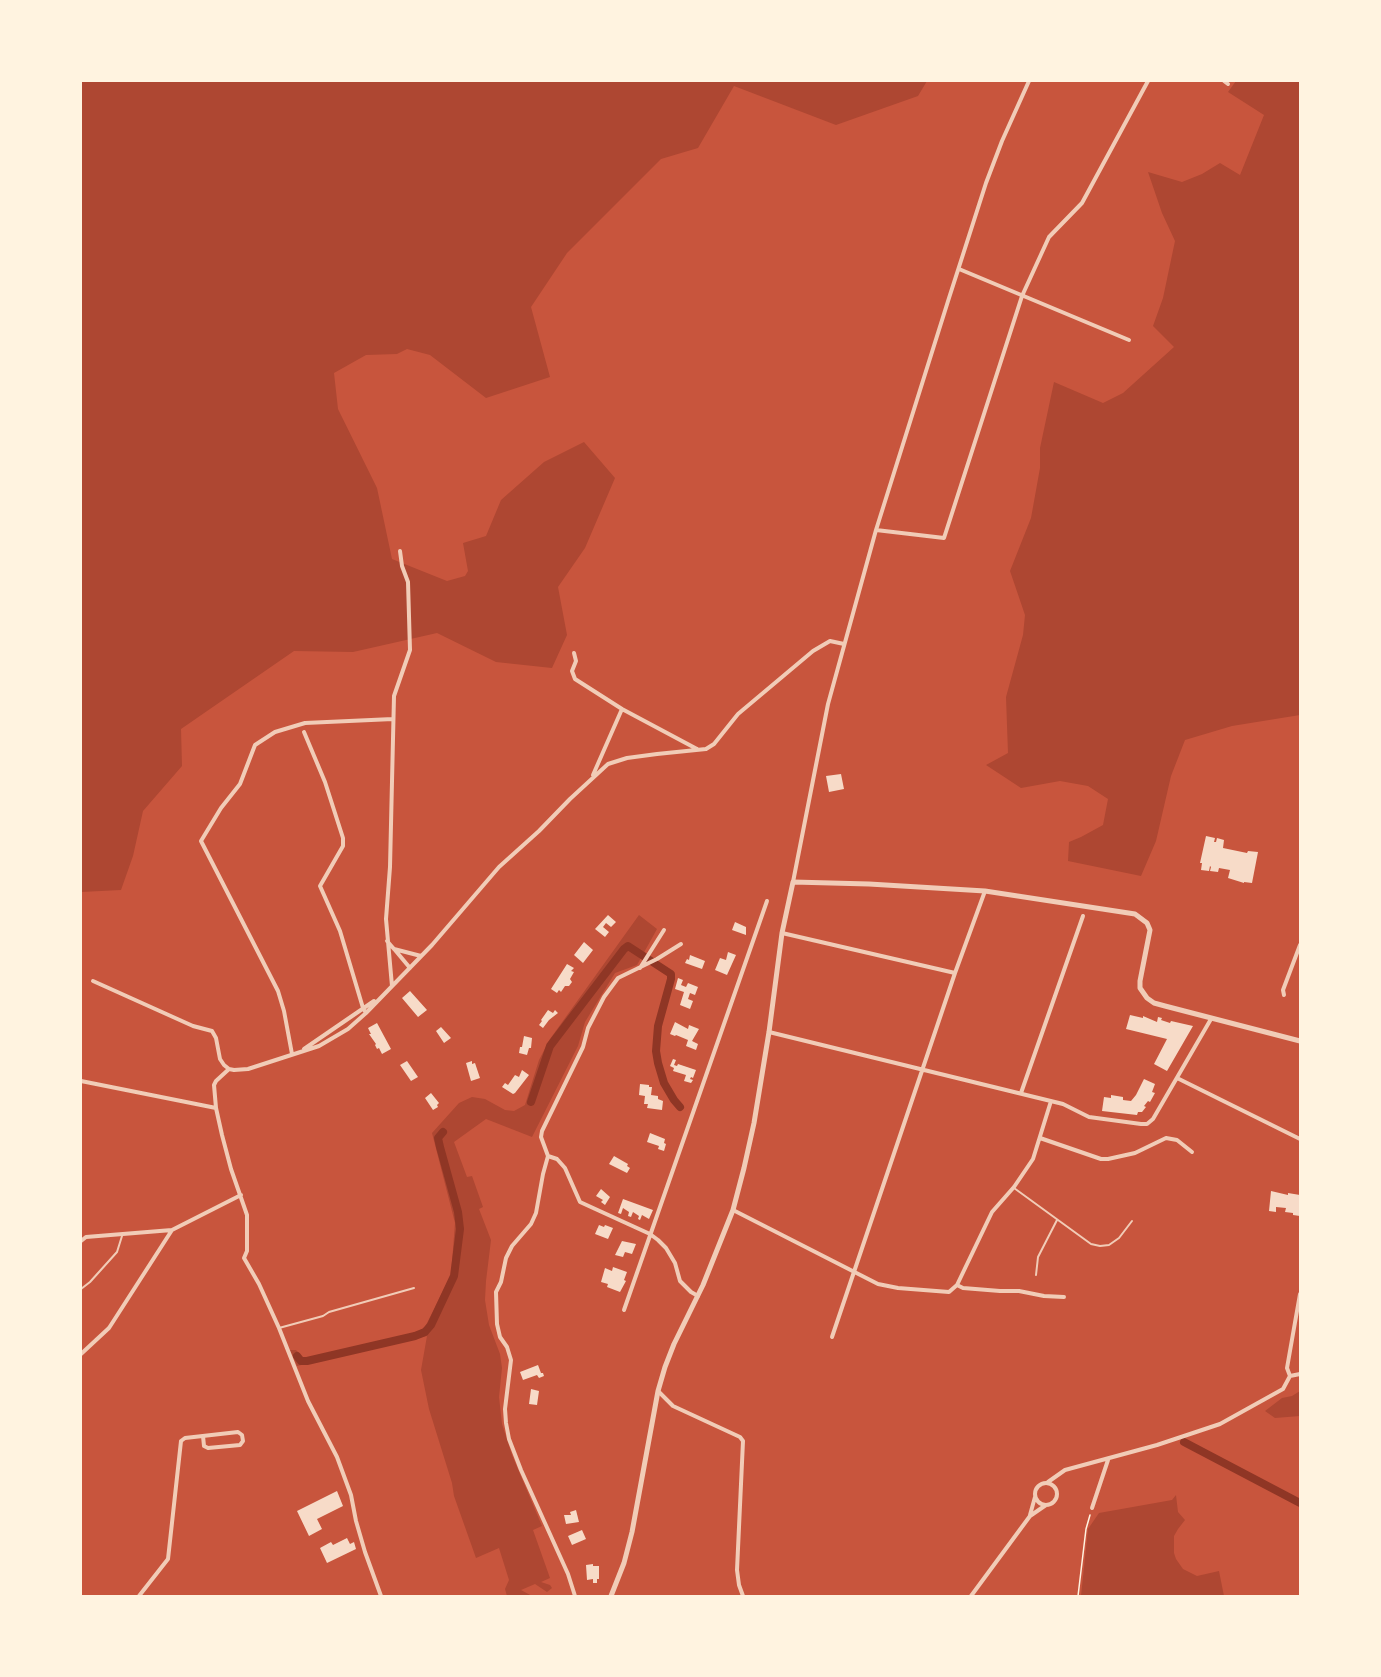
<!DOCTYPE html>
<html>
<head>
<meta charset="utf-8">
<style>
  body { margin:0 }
  #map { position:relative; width:1381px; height:1677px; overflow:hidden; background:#c8553d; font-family:"Exo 2",sans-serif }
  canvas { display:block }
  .frame { position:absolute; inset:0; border:82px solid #fff3e0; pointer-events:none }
</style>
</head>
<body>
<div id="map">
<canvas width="1381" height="1677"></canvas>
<div class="frame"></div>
</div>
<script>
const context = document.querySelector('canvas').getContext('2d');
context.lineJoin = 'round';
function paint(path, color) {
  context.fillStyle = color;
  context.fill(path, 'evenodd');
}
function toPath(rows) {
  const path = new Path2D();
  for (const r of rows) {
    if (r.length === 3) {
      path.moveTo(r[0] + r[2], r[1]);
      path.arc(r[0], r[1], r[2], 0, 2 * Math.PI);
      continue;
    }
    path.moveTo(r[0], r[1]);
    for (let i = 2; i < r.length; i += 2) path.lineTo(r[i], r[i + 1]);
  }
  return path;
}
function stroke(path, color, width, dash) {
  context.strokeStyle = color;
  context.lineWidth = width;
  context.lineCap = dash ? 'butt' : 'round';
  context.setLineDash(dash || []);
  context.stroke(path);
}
paint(toPath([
  [81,81,927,81,918,96,836,125,734,86,698,148,661,159,567,253,531,307,550,377,486,398,430,355,407,349,397,354,366,355,334,373,338,409,377,488,392,559,447,581,465,576,468,571,463,543,486,536,501,500,544,462,584,442,615,478,585,548,558,587,567,635,552,668,496,662,437,633,353,652,294,651,181,729,182,766,143,811,133,856,121,890,81,892],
  [1236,81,1300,81,1300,715,1232,726,1185,740,1171,776,1156,841,1141,876,1068,861,1069,842,1081,837,1103,825,1108,799,1088,786,1060,781,1021,788,986,765,1008,753,1006,697,1023,635,1025,615,1010,571,1031,518,1040,468,1040,448,1054,382,1103,403,1123,393,1174,347,1153,326,1163,298,1175,241,1162,213,1148,172,1182,182,1202,174,1220,163,1240,175,1264,115,1228,92],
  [639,915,657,929,637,965,615,973,585,1022,578,1046,532,1137,486,1119,454,1142,467,1177,472,1176,483,1207,479,1209,491,1240,486,1281,485,1300,489,1325,500,1354,502,1368,499,1397,502,1424,512,1455,542,1526,533,1530,550,1578,541,1582,550,1585,552,1588,547,1592,535,1584,521,1590,532,1596,507,1596,505,1589,509,1580,499,1548,476,1558,454,1496,452,1483,429,1409,421,1370,427,1336,297,1366,290,1350,296,1350,304,1359,417,1332,425,1327,451,1275,455,1223,432,1133,459,1103,472,1097,485,1099,505,1110,514,1111,525,1105,539,1060,550,1039],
  [1300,1391,1300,1416,1275,1418,1265,1411,1282,1398,1292,1396],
  [1176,1495,1178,1512,1185,1520,1178,1529,1174,1536,1174,1553,1176,1559,1183,1569,1197,1576,1219,1571,1224,1596,1081,1596,1088,1529,1099,1513,1172,1500]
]), '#ae4732');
stroke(toPath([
  [531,1102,550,1046,624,949,628,946,671,974,671,979,658,1026,656,1051,658,1063,664,1083,674,1100,680,1107],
  [297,1356,301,1361,307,1361,415,1336,425,1332,431,1325,454,1276,460,1229,458,1212,440,1147,438,1138,443,1132],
  [1184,1442,1300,1503]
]), '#8f3625', 8);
paint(toPath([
  [841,774,844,789,829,792,826,776],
  [1206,836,1215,838,1214,842,1216,842,1217,838,1224,840,1223,848,1247,853,1248,851,1258,852,1252,883,1244,882,1244,883,1228,878,1230,870,1219,868,1218,872,1210,871,1211,867,1210,866,1209,871,1201,870,1202,863,1200,863],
  [608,915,616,922,611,927,606,923,603,927,609,932,605,937,595,929],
  [735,922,746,927,746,935,732,930],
  [584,942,593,950,583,963,574,955],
  [728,952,736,955,727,975,715,970,720,958,726,960],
  [690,955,705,961,702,969,685,963,687,959,689,960],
  [567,964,574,968,571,971,574,972,570,979,572,982,569,986,565,986,561,992,559,990,557,993,551,989],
  [678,978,683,980,681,985,686,987,688,983,698,987,695,995,690,993,688,999,693,1001,690,1009,680,1005,684,992,675,989],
  [410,991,427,1010,418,1017,402,998],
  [548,1010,553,1013,555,1010,558,1013,549,1020,543,1028,539,1025,542,1021,541,1020],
  [1130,1015,1143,1018,1143,1016,1157,1022,1158,1017,1162,1018,1161,1020,1170,1023,1171,1021,1193,1026,1167,1071,1154,1064,1167,1039,1126,1029],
  [675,1022,688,1029,689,1025,699,1029,692,1041,698,1044,696,1050,686,1046,688,1040,676,1035,675,1036,670,1034],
  [377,1023,391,1049,382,1054,379,1048,377,1049,375,1045,376,1044,369,1034,371,1034,368,1028],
  [441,1027,451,1038,444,1043,436,1031],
  [524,1036,532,1038,531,1048,529,1048,527,1055,519,1053,520,1047,522,1047],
  [673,1059,676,1060,674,1065,677,1066,678,1064,696,1070,693,1078,691,1077,690,1079,693,1080,691,1083,684,1081,686,1075,673,1071,674,1068,670,1066],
  [407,1061,418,1077,411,1081,400,1065],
  [472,1061,472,1064,475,1063,480,1078,471,1081,466,1063],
  [522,1070,529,1075,515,1093,513,1094,502,1087,505,1083,508,1085,515,1075,519,1077],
  [1144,1079,1155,1084,1152,1092,1155,1093,1150,1102,1148,1101,1144,1106,1146,1107,1142,1112,1138,1112,1137,1115,1102,1111,1104,1097,1111,1098,1111,1095,1123,1097,1123,1100,1131,1101,1136,1095],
  [640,1084,649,1085,649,1087,652,1087,651,1095,658,1096,658,1099,663,1101,662,1110,647,1108,648,1104,644,1104,645,1096,639,1095],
  [431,1093,439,1103,437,1105,438,1107,433,1110,425,1098],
  [650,1133,665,1139,664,1143,666,1144,664,1151,658,1149,659,1146,647,1142],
  [614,1156,628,1164,627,1166,630,1168,627,1173,609,1164],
  [601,1189,610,1197,605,1205,601,1202,603,1200,596,1196],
  [1271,1191,1288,1195,1288,1193,1300,1195,1300,1216,1293,1215,1293,1213,1285,1212,1286,1208,1276,1207,1276,1212,1269,1211],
  [623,1199,653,1210,649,1219,642,1215,640,1220,638,1219,639,1216,633,1212,631,1217,628,1216,629,1212,623,1208,621,1214,618,1213],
  [599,1225,604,1227,605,1225,613,1228,608,1239,595,1234],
  [622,1241,636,1244,632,1254,625,1252,623,1257,615,1255],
  [613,1267,627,1272,624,1280,626,1281,620,1292,607,1287,608,1284,601,1282,605,1268,612,1271],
  [538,1365,541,1373,543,1373,544,1376,539,1378,537,1375,523,1380,520,1372],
  [531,1389,539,1391,537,1405,529,1404],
  [337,1491,343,1506,317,1519,322,1529,309,1536,297,1511],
  [576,1510,579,1522,566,1524,564,1515,571,1515,570,1512],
  [582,1530,586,1539,572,1545,568,1536],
  [347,1538,350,1544,354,1542,356,1549,327,1563,320,1548,331,1542,333,1545],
  [593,1564,593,1566,599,1566,599,1579,597,1579,597,1583,593,1583,593,1579,587,1580,586,1565]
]), '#f7dbc8');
stroke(toPath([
  [1078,1596,1086,1529,1090,1515]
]), '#fff3e0', 1.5);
stroke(toPath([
  [1014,1188,1091,1244,1100,1246,1109,1245,1119,1238,1132,1221],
  [1036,1275,1038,1257,1057,1220],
  [81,1289,90,1282,117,1252,122,1236],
  [279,1328,323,1316,329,1312,414,1288]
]), '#f1ccb7', 2);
stroke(toPath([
  [1224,81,1228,84],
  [959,269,1129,340],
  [876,530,944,538,1022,296,1049,237,1082,203,1148,81],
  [574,653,576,661,572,671,575,679,622,709,697,749],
  [304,732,325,782,343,838,343,846,320,886,340,931,363,1008,366,1013],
  [593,775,622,709],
  [793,882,828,704,876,530,949,298,986,183,1002,141,1029,81],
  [782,933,955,973],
  [387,941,394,949,421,956],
  [395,950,410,968],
  [640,968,664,930],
  [93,981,193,1026,212,1031,216,1038,220,1059,224,1065,229,1069,234,1070,248,1069,319,1046,348,1029,366,1013,432,945,499,867,539,831,570,799,608,764,627,758,657,754,706,749,714,744,738,714,813,651,830,641,844,644],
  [392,986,386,919,390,867,394,696,410,650,408,582,402,566,400,551],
  [1284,995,1283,990,1300,945],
  [769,1032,1063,1104,1089,1117,1141,1124,1147,1124,1153,1119,1211,1019],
  [304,1049,374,1001],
  [292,1054,284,1011,278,991,201,841,221,808,240,784,255,745,275,732,305,723,393,719],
  [229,1069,216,1081,214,1085,216,1108,222,1135,231,1169,247,1215,247,1251,244,1258,259,1284,279,1328,308,1401,337,1457,351,1495,356,1521,365,1552,381,1596],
  [1177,1078,1300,1139],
  [81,1081,216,1108],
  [1021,1093,1083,916],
  [1040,1138,1101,1159,1108,1159,1135,1153,1166,1138,1177,1140,1192,1152],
  [548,1156,557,1159,565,1168,580,1202,650,1234,658,1240,666,1248,675,1263,680,1281,691,1292,698,1296],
  [733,1210,878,1284,898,1288,949,1292,957,1285,992,1212,1014,1187,1033,1159,1051,1101],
  [81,1241,86,1237,172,1230],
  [957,1285,963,1288,1000,1291,1019,1291,1044,1296,1064,1297],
  [624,1310,767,901],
  [832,1337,955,973,985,891],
  [81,1354,109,1328,172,1230,241,1195],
  [1290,1376,1287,1368,1300,1294],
  [1290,1376,1300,1374],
  [658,1391,673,1406,740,1437,743,1441,737,1570,739,1585,743,1596],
  [1048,1482,1065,1470,1157,1445,1220,1424,1283,1389,1290,1376],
  [1046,1494,11],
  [1092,1508,1108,1460],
  [1030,1515,1035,1497],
  [139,1596,168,1559,181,1441,185,1438,238,1432,242,1435,243,1441,240,1445,208,1448,204,1446,203,1436],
  [575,1596,568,1574,521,1470,509,1439,506,1423,505,1409,511,1360,507,1347,500,1337,497,1324,496,1292,501,1282,506,1258,512,1246,531,1224,536,1213,543,1174,548,1156,541,1137,542,1131,583,1047,588,1028,604,997,618,978,657,959,681,944],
  [971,1596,1030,1516,1046,1505]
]), '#f1ccb7', 4);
stroke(toPath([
  [611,1596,624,1563,632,1532,658,1391,665,1367,674,1344,703,1285,733,1210,744,1168,754,1123,769,1032,782,933,793,882,869,884,985,891,1135,914,1147,923,1150,930,1140,981,1140,988,1147,998,1154,1003,1165,1006,1300,1041]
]), '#f1ccb7', 5);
</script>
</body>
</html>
